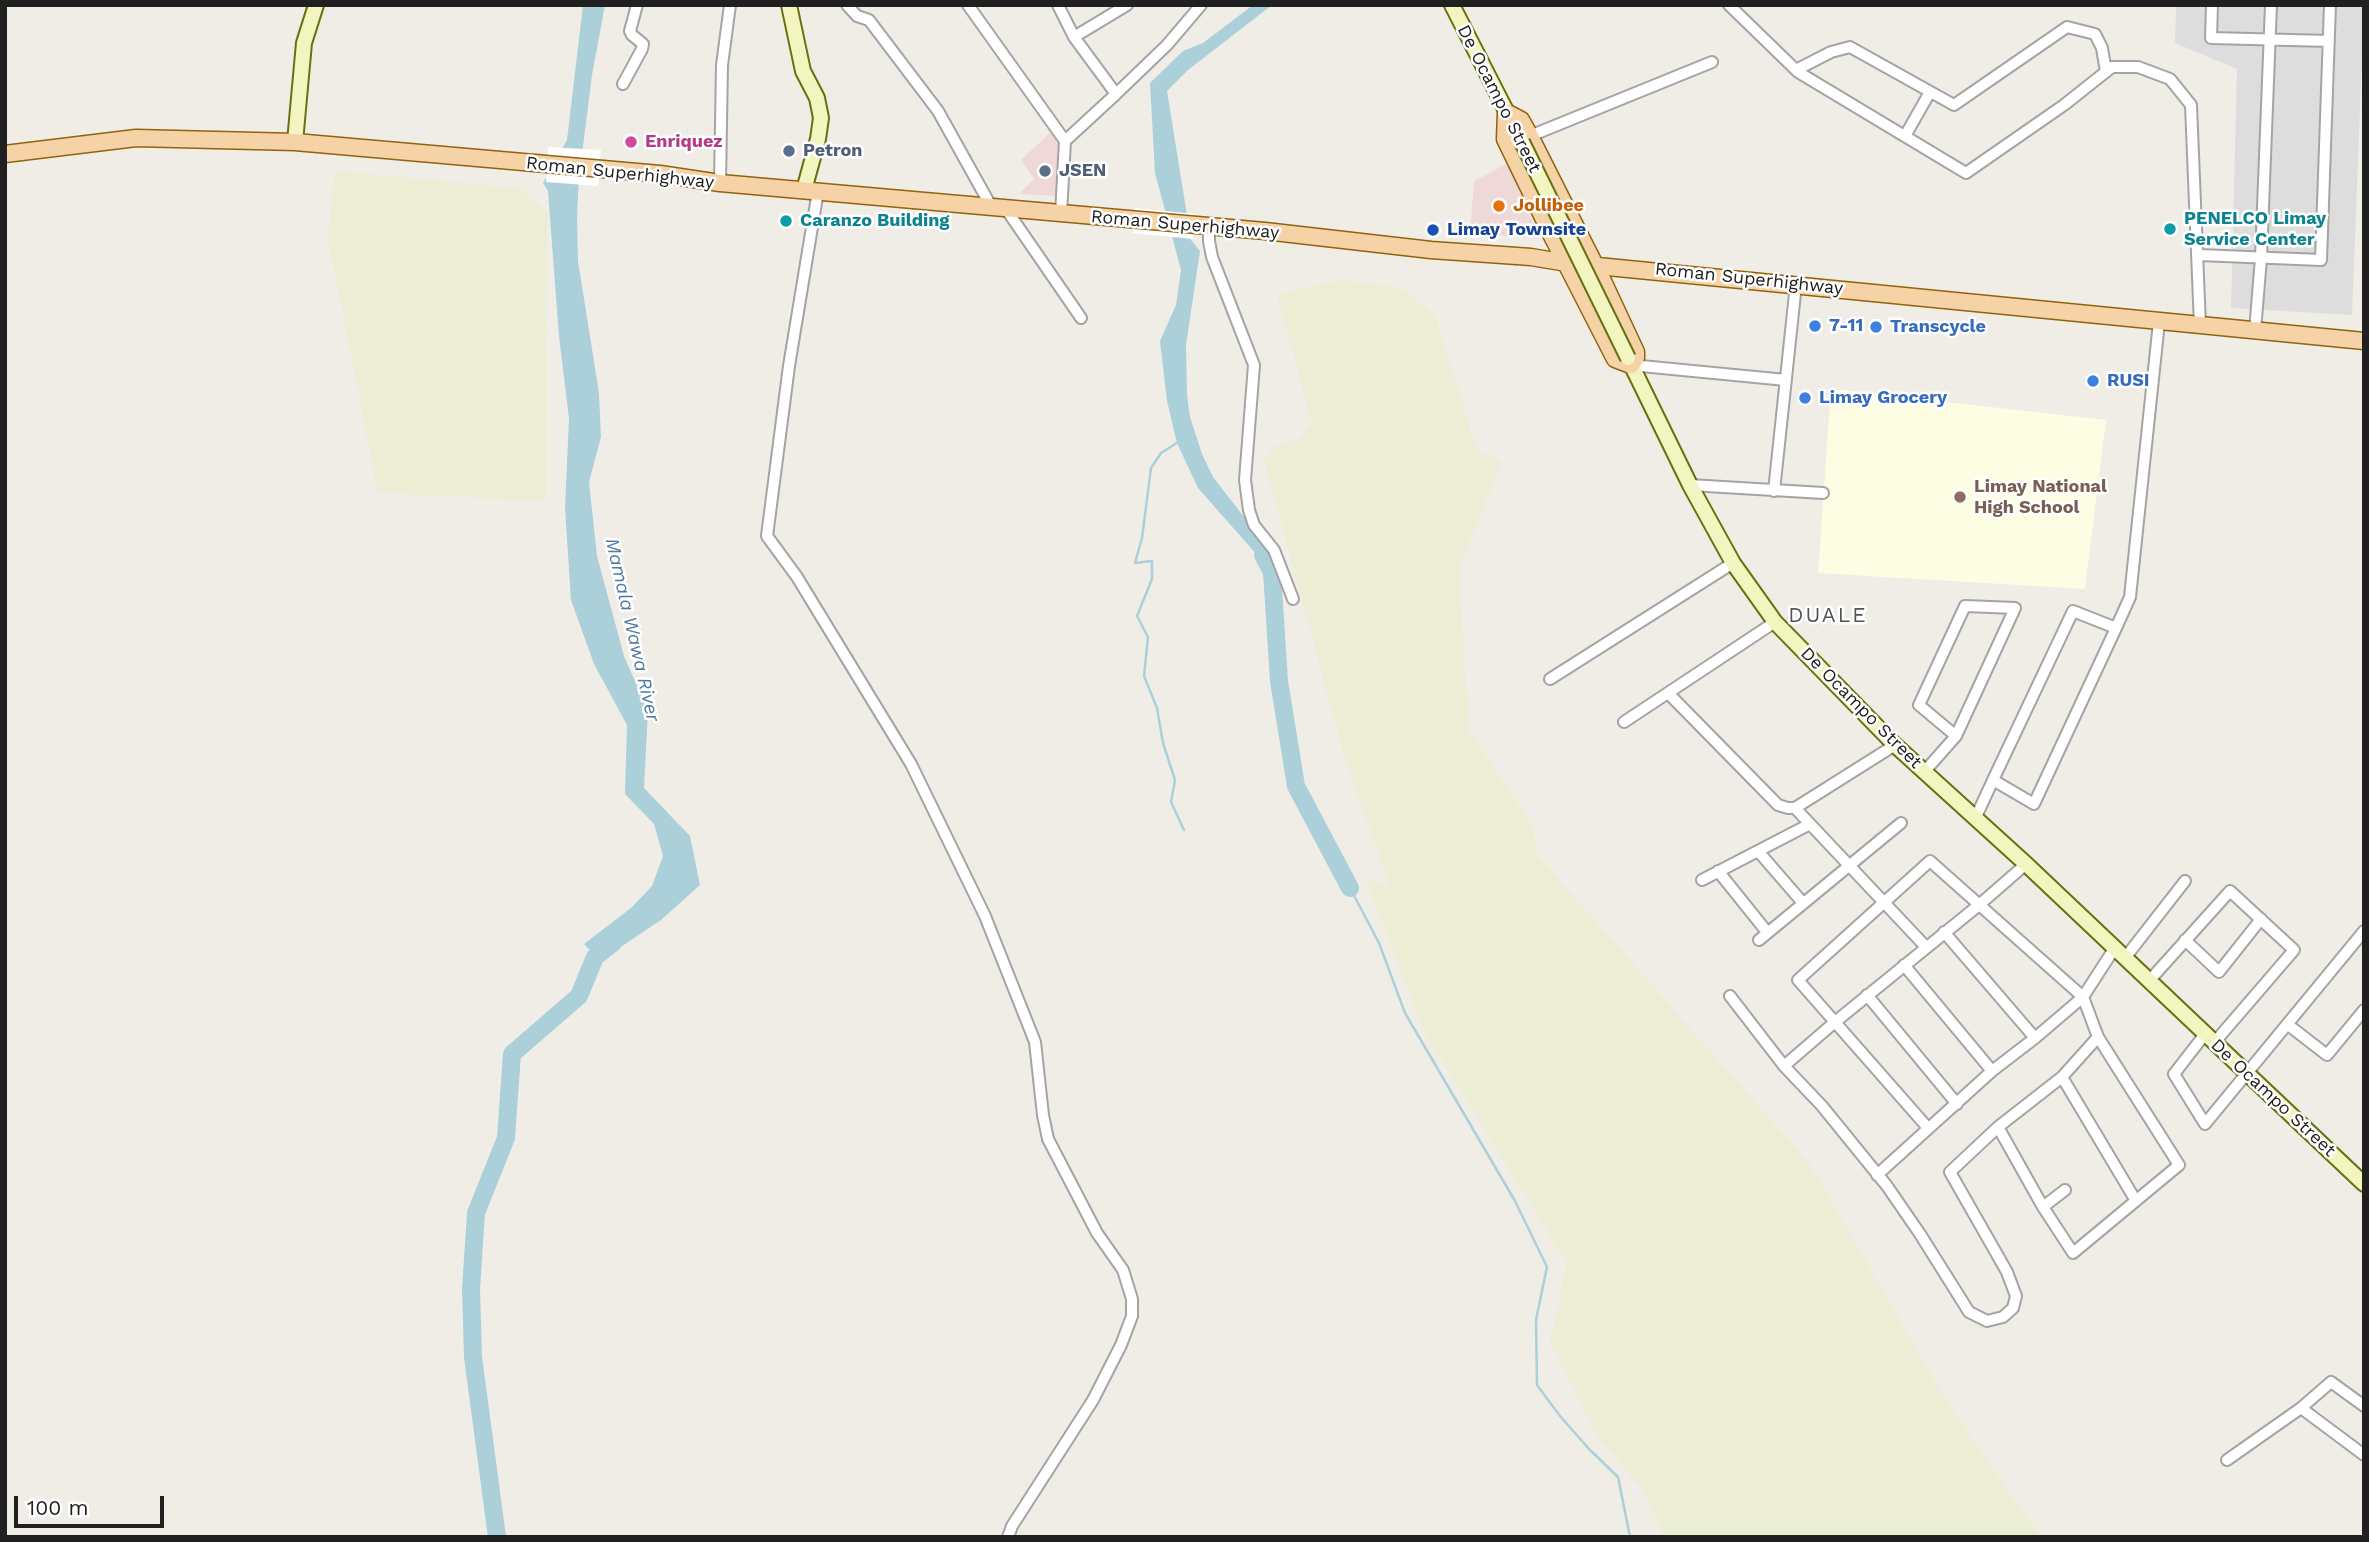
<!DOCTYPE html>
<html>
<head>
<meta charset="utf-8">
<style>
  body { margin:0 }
  #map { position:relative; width:2369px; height:1542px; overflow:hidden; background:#f0ede7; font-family:"Work Sans",sans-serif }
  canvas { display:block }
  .frame { position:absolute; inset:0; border:7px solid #202020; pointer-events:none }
  .scale { position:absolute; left:14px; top:1496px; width:150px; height:32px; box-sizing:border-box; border:4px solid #202020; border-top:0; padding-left:9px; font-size:21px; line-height:24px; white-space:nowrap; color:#202020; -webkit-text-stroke:5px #fff; paint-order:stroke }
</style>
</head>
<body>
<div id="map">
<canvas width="2369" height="1542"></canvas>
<div class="frame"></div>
<div class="scale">100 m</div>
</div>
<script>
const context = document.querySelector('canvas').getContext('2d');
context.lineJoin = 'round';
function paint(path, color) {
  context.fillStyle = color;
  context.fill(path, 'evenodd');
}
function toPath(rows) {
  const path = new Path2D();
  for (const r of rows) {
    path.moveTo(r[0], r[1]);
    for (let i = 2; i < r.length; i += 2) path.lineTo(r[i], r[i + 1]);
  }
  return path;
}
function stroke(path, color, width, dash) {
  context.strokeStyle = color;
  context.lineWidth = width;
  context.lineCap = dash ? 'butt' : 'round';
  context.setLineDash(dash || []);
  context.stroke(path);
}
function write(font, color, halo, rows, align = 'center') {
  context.font = font + ' "Work Sans",sans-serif';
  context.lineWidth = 5;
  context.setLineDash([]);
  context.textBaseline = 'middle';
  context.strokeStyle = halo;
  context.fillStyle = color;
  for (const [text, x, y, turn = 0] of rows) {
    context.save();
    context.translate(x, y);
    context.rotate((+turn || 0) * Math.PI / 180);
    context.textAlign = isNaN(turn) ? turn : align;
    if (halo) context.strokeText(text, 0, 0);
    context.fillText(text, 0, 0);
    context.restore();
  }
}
paint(toPath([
  [2176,5,2364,5,2352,315,2231,308,2237,69,2175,43]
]), '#dedddd');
paint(toPath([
  [1050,133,1061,143,1057,196,1019,194,1034,179,1021,160],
  [1508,163,1540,239,1470,232,1474,181]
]), '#efd9d8');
paint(toPath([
  [1831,389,2106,420,2085,589,1818,573]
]), '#fdfde3');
paint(toPath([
  [335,171,519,188,547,212,546,501,378,493,328,239],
  [1338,280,1402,288,1435,315,1477,450,1502,461,1459,569,1469,730,1531,823,1538,856,1810,1164,1945,1398,2026,1517,2042,1537,1665,1537,1646,1494,1597,1436,1550,1342,1567,1263,1423,1030,1364,874,1392,893,1343,752,1264,459,1273,447,1299,439,1312,424,1277,295]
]), '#ebedd4');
paint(toPath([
  [583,5,605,5,592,75,579,178,577,217,578,261,599,393,601,437,589,482,597,556,624,656,648,711,644,788,690,836,700,885,661,920,600,961,584,944,631,908,652,886,663,856,654,824,625,794,627,725,594,664,571,600,565,508,569,419,559,336,548,191,543,183,567,140],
  [1253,5,1272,5,1188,70,1167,91,1191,240,1200,251,1186,345,1187,395,1190,417,1202,454,1213,477,1272,553,1280,574,1266,576,1258,556,1198,488,1177,443,1167,401,1160,341,1176,305,1181,270,1155,173,1150,83,1183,51,1203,43]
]), '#abd0da');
paint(toPath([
  [548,147,601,150,598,186,546,182],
  [1135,208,1195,214,1193,239,1133,233]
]), '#fff');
stroke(toPath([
  [1180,441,1161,453,1151,468,1142,538,1135,563,1152,561,1152,579,1137,616,1148,637,1144,676,1157,708,1163,743,1175,780,1171,802,1184,830],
  [1350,888,1379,943,1405,1013,1515,1201,1547,1267,1536,1320,1537,1385,1560,1416,1589,1449,1618,1477,1630,1537]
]), '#abd0da', 2.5);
stroke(toPath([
  [1263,555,1272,572,1279,681,1296,786,1350,888],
  [497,1537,473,1357,471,1289,476,1213,506,1138,512,1054,579,996,595,957,613,943]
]), '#abd0da', 18);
const street = toPath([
  [847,5,857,16,869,20,938,111,992,208],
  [968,5,1065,141,1061,214],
  [1058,5,1074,37,1116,94,1065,141],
  [1729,5,1798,72,1966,173,2064,105,2112,67,2138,67,2170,79,2191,105,2200,326],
  [2212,5,2211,38,2329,41],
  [1074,37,1127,5],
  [1796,70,1831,52,1850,47,1954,105,2067,27,2095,34,2102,48,2106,72],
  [623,84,642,49,643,44,632,35,630,31,637,5],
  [1116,94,1167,45,1201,5],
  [1530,136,1712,62],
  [1905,136,1930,92],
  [720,183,722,65,730,5],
  [818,191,789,366,767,536,797,577,911,764,985,916,1035,1042,1043,1115,1048,1139,1097,1233,1123,1270,1132,1299,1132,1316,1121,1345,1093,1400,1012,1526,1008,1537],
  [1006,209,1081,318],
  [1209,226,1209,241,1212,257,1254,365,1245,480,1249,510,1254,525,1274,550,1293,599],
  [2199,255,2321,260,2330,5],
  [2255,331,2261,258,2271,5],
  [1631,365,1786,380],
  [1690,485,1823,493],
  [1774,491,1796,284],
  [2116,628,2130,597,2159,322],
  [1550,679,1733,563],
  [1668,693,1778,805,1788,808,1795,808,1895,745],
  [1624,722,1775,622],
  [1925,771,1956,736,2015,608,1965,606,1919,705,1956,736],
  [1795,808,1926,947],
  [1975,819,1993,780,2073,611,2116,628,2034,804,1993,780],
  [1758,851,1803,903],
  [1718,871,1767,932],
  [1702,880,1810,824],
  [1944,932,2035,1038],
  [1759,940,1901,823],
  [2185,940,2219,972,2261,919],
  [2125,958,2185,881],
  [1904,965,1992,1071],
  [2149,981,2230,891,2294,950,2214,1043],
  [1867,995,1957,1104],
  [1730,996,1784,1066,1822,1106,1887,1186,1920,1234,1969,1312,1987,1321,2003,1317,2013,1308,2016,1296,2007,1272,1950,1172,1998,1127,2062,1077,2098,1037],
  [2287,1024,2327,1055,2364,1010],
  [2205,1034,2174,1074,2205,1124,2364,931],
  [1784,1066,1835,1022,1979,905,2026,864],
  [2062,1077,2136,1201],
  [1928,1128,1798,980,1930,861,2083,997,2098,1037,2179,1165,2073,1253,2043,1207,1998,1127],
  [1877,1175,1992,1071,2035,1038,2083,997,2114,949],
  [2043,1207,2065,1190],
  [2301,1408,2364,1455],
  [2227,1460,2301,1408,2331,1382,2364,1406]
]);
const secondary = toPath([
  [789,5,803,71,817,98,821,118,818,139,804,190],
  [1452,5,1522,142],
  [295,142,304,43,316,5],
  [1628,358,1690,485,1733,563,1775,622,1895,745,2026,864,2364,1184]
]);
const primary = toPath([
  [1506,112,1521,120,1530,136,1602,279,1636,352,1636,358,1631,365,1615,359,1552,236,1505,139,1506,112],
  [5,154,136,138,295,142,660,174,720,183,1265,231,1431,250,1531,257,1567,263,2364,341]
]);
stroke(street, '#a4a4a4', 14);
stroke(secondary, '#67710d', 18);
stroke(primary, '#91630b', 19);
stroke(street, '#fff', 10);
stroke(secondary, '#f3f5c0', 14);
stroke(primary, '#f5d3a7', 16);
const secondaryBridge = toPath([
  [1522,142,1628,358]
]);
stroke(secondaryBridge, '#67710d', 18, []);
stroke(secondaryBridge, '#f3f5c0', 14);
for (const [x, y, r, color] of [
  [631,142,7,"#d1479c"],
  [789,151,7,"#5c6f8a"],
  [1045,171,7,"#5c6f8a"],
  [1499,206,7,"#e8710a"],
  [786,221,7,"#0f9aa8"],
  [2170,229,7,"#0f9aa8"],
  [1433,230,7,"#1a4fb4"],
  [1815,326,7,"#3f7fe0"],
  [1876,327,7,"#3f7fe0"],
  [2093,381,7,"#3f7fe0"],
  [1805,398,7,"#3f7fe0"],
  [1960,497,7,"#8d6e63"]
]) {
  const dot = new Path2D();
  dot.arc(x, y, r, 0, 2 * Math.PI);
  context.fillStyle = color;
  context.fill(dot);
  stroke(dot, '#fff', 2.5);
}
write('18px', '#202020', '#fff', [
  ["De Ocampo Street",1499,99,63],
  ["Roman Superhighway",620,173,6],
  ["Roman Superhighway",1185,225,5],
  ["Roman Superhighway",1749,279,6],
  ["De Ocampo Street",1861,708,45],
  ["De Ocampo Street",2273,1098,43]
]);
write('bold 18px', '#b23c85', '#fff', [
  ["Enriquez",645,142]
], 'left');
write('bold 18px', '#4e5e75', '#fff', [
  ["Petron",803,151],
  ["JSEN",1059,171]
], 'left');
write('bold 18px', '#c56008', '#fff', [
  ["Jollibee",1513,206]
], 'left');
write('bold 18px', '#0d838f', '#fff', [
  ["PENELCO Limay",2184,219],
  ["Service Center",2184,240],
  ["Caranzo Building",800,221]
], 'left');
write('bold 18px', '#164399', '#fff', [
  ["Limay Townsite",1447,230]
], 'left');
write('bold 18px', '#366cbe', '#fff', [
  ["7-11",1829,326],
  ["Transcycle",1890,327],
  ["RUSI",2107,381],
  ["Limay Grocery",1819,398]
], 'left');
write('bold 18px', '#785e54', '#fff', [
  ["Limay National",1974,487],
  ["High School",1974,508]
], 'left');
write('italic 19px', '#507aa1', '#fff', [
  ["Mamala Wawa River",632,630,77]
]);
context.letterSpacing = '2px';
write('21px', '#535353', '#fff', [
  ["DUALE",1828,616]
]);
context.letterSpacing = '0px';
</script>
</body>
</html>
